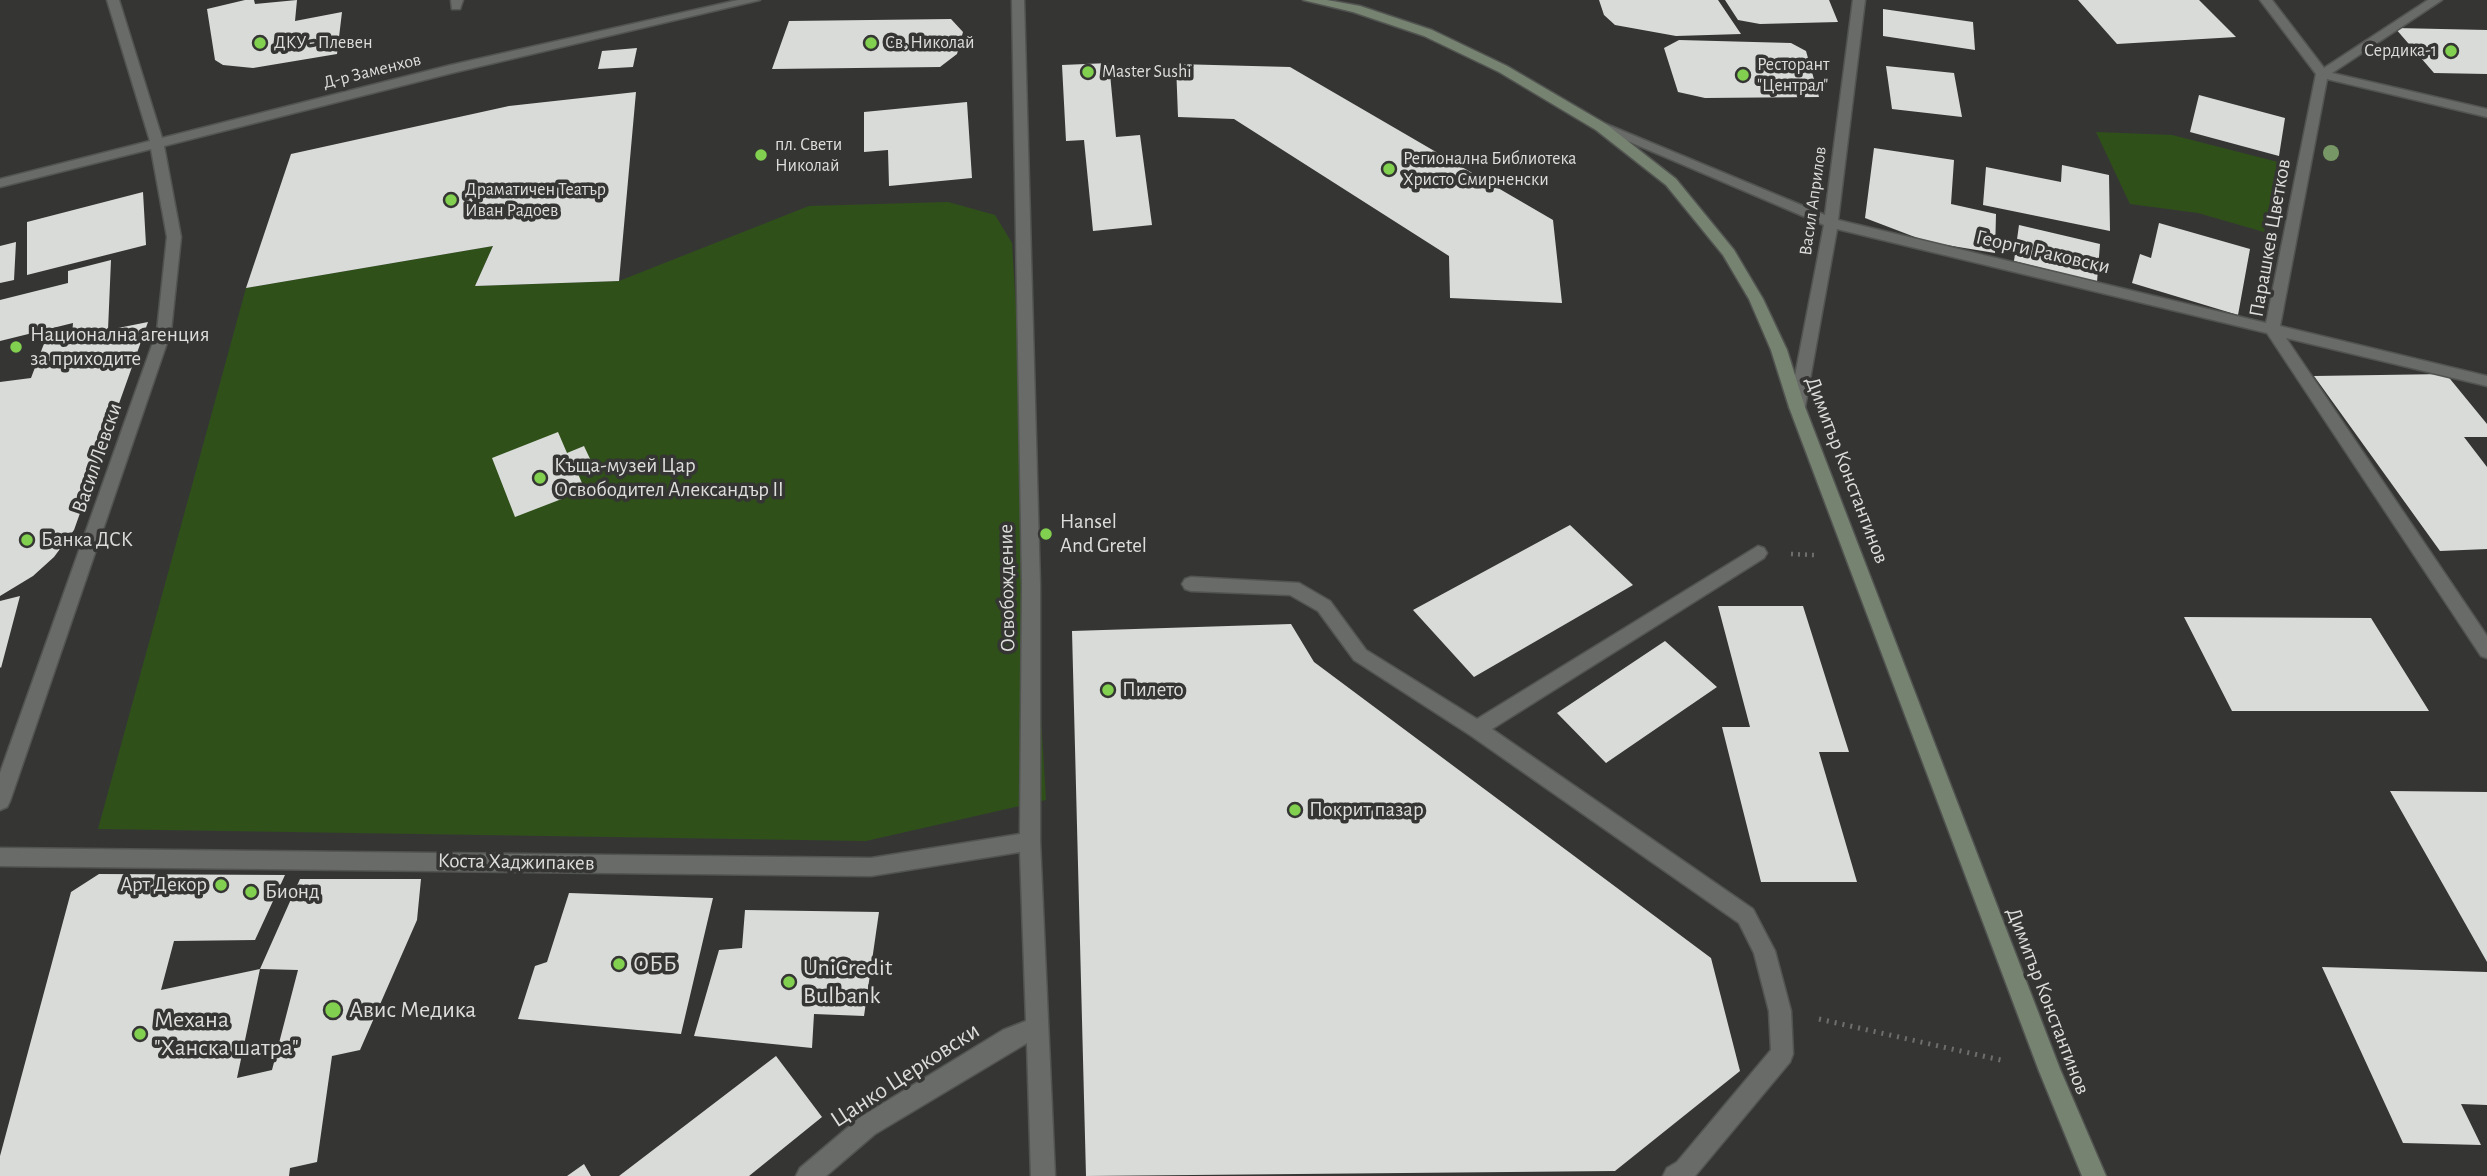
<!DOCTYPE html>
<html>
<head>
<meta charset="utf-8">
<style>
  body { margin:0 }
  canvas { display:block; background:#353634 }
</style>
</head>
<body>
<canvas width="2487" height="1176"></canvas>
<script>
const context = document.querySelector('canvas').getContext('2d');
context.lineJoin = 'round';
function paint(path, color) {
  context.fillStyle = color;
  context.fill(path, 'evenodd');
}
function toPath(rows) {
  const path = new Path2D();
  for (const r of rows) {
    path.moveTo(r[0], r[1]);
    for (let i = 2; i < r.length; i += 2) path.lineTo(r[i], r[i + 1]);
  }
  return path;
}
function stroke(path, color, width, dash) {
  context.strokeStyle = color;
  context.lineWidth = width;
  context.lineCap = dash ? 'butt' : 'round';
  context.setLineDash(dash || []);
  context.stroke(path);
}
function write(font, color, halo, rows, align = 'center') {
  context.font = font + ' "Alegreya Sans",sans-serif';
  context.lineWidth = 7;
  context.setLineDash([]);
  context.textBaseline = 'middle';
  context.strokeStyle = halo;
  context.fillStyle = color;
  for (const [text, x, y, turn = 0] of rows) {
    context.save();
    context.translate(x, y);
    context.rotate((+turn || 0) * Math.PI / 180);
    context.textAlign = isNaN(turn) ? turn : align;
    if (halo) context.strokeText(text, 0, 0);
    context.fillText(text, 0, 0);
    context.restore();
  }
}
paint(toPath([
  [2096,132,2172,135,2278,162,2264,232,2198,213,2130,204],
  [948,202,995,215,1012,243,1046,800,866,841,98,829,246,288,493,246,475,286,619,281,809,206]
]), '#2f5019');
paint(toPath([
  [245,0,254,0,255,4,297,0,295,21,342,12,337,54,253,68,223,65,215,60,207,9],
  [1599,0,1718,0,1741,34,1676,36,1615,25,1604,15],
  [1725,0,1829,0,1838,22,1760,24,1738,20],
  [2078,0,2199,0,2236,37,2117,44],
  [1883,9,1973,22,1975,50,1883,36],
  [951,19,963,32,957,54,940,67,772,69,789,21],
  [2395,28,2487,30,2487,74,2434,73],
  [1679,40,1791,43,1806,51,1819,97,1705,98,1678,92,1664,48],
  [637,48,633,67,598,69,602,51],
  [1109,63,1116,137,1140,135,1152,225,1093,231,1084,140,1066,141,1062,65],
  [1176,64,1290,67,1553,220,1562,303,1450,298,1449,256,1234,119,1178,117],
  [1886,66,1954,73,1962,117,1892,109],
  [636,92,619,281,475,286,493,246,246,288,291,154,509,106],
  [2199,95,2285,118,2279,156,2190,132],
  [967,102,972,178,889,186,888,150,864,152,864,112],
  [1874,148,1954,160,1951,204,1996,214,1995,253,1928,242,1865,218],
  [2062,165,2109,175,2110,231,1983,205,1986,167,2061,182],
  [143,192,146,245,27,275,27,222],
  [2159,223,2250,249,2238,315,2132,283,2140,254,2151,258],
  [2019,225,2100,244,2097,282,2014,261],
  [16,242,14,280,0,283,0,246],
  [111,260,108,330,148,322,74,530,54,557,33,576,0,596,0,382,31,378,45,341,72,336,73,323,0,341,0,300,68,283,68,271],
  [2446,374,2487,424,2487,437,2464,437,2487,467,2487,549,2440,551,2314,376],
  [558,432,567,453,584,446,591,461,575,467,585,490,515,517,492,458],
  [1570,525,1633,585,1474,677,1413,610],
  [20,596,1,668,0,667,0,601],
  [1718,606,1803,606,1849,752,1819,752,1857,882,1761,882,1722,727,1750,727],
  [2184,617,2371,618,2429,711,2232,711],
  [1291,624,1314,662,1711,958,1740,1071,1615,1171,1086,1176,1072,631],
  [1665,641,1717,687,1606,763,1557,713],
  [2390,791,2487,792,2487,962],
  [99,874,285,875,255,940,174,941,161,990,260,969,237,1078,272,1070,298,970,260,969,300,879,421,879,417,920,360,1050,332,1056,317,1162,290,1168,289,1176,0,1176,0,1156,71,892],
  [569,893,713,898,681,1034,518,1019,535,966,547,962],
  [745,910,879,912,864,1016,814,1014,812,1048,694,1036,719,950,742,948],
  [2322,967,2487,972,2487,1105,2461,1104,2481,1145,2403,1143],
  [776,1056,822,1117,749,1176,619,1176],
  [584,1164,591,1176,567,1176]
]), '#d9dbd8');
const lane = toPath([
  [1758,546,1764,548,1767,553,1764,558,1492,729,1753,909,1775,951,1791,1011,1793,1054,1790,1062,1695,1176,1663,1176,1667,1168,1677,1162,1771,1050,1769,1011,1754,953,1739,923,1470,735,1354,660,1318,611,1290,595,1191,591,1185,589,1182,584,1185,579,1191,577,1299,583,1330,601,1366,650,1477,719,1758,546]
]);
const street = toPath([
  [107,0,119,0,162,138,451,65,738,0,760,0,452,73,164,146,181,237,171,331,10,801,7,807,0,810,0,773,157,331,167,237,151,149,0,187,0,179,150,141,107,0],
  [451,0,463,0,460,9,452,9,451,0],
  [1012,0,1024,0,1040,585,1040,841,1055,1176,1031,1176,1027,1043,875,1134,826,1176,796,1176,800,1168,859,1118,1003,1030,1026,1021,1020,852,871,876,0,866,0,848,871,858,1020,834,1022,585,1012,0],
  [1853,0,1865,0,1838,220,2266,323,2316,74,2260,0,2272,0,2324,68,2428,0,2442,0,2332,73,2487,109,2487,117,2327,79,2280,326,2487,376,2487,386,2286,338,2487,636,2487,658,2481,656,2267,333,1837,229,1805,407,1803,411,1791,411,1789,407,1824,225,1595,127,1596,124,1606,124,1825,215,1853,0]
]);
const secondary = toPath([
  [1303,0,1327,0,1360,6,1432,30,1507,66,1606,124,1676,179,1734,250,1763,299,1787,350,1805,407,2060,1069,2106,1176,2082,1176,2039,1071,1789,407,1771,350,1749,299,1723,255,1666,185,1596,130,1499,72,1424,36,1353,12,1303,0]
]);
stroke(lane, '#525451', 3);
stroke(street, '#525451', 3);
stroke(secondary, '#525451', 3);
stroke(toPath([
  [1791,554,1814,555]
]), '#6e6f6d', 4.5, [2, 5]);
stroke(toPath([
  [1819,1019,2005,1061]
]), '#6e6f6d', 5, [2, 6]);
paint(lane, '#696b68');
paint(street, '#696b68');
paint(secondary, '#768370');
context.fillStyle = '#789766';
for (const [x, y] of [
  [2331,153]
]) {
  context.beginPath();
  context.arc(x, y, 8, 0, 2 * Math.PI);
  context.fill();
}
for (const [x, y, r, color] of [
  [260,43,7,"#82d04f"],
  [871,43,7,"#82d04f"],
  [2451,51,7,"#82d04f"],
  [1088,72,7,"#82d04f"],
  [1743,75,7,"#82d04f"],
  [761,155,7,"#82d04f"],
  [1389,169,7,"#82d04f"],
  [451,200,7,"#82d04f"],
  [16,347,7,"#82d04f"],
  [540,478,7,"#82d04f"],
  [1046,534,7,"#82d04f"],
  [27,540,7,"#82d04f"],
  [1108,690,7,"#82d04f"],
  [1295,810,7,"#82d04f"],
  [221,885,7,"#82d04f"],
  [251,892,7,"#82d04f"],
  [619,964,7,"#82d04f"],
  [789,982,7,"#82d04f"],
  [333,1010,9,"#82d04f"],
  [140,1034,7,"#82d04f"]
]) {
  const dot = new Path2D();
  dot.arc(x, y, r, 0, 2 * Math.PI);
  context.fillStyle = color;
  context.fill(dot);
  stroke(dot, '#353634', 2.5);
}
write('18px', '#dddedc', '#353634', [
  ["ДКУ - Плевен",274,43],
  ["Св. Николай",885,43],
  ["Сердика-1",2437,51,"right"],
  ["Ресторант",1757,65],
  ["\"Централ\"",1757,86],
  ["Master Sushi",1102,72],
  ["пл. Свети",775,145],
  ["Николай",775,166],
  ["Регионална Библиотека",1403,159],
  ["Христо Смирненски",1403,180],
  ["Драматичен Театър",465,190],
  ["Иван Радоев",465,211]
], 'left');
write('18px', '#dddedc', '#353634', [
  ["Д-р Заменхов",372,71,-14],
  ["Васил Априлов",1813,201,-82]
]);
write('21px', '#dddedc', '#353634', [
  ["Парашкев Цветков",2270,238,-80],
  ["Георги Раковски",2043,252,13],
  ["Васил Левски",97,458,-71],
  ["Димитър Константинов",1847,470,69],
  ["Освобождение",1007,588,-91],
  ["Коста Хаджипакев",516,862,1],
  ["Димитър Константинов",2048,1001,69]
]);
write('21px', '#dddedc', '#353634', [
  ["Национална агенция",30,335],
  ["за приходите",30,359],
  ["Къща-музей Цар",554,466],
  ["Освободител Александър II",554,490],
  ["Hansel",1060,522],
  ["And Gretel",1060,546],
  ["Банка ДСК",41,540],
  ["Пилето",1122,690],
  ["Покрит пазар",1309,810],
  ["Арт Декор",207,885,"right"],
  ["Бионд",265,892]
], 'left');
write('24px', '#dddedc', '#353634', [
  ["ОББ",633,964],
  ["UniCredit",803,968],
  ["Bulbank",803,996],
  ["Авис Медика",349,1010],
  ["Механа",154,1020],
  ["\"Ханска шатра\"",154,1048]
], 'left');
write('24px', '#dddedc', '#353634', [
  ["Цанко Церковски",905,1075,-33]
]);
</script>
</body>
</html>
